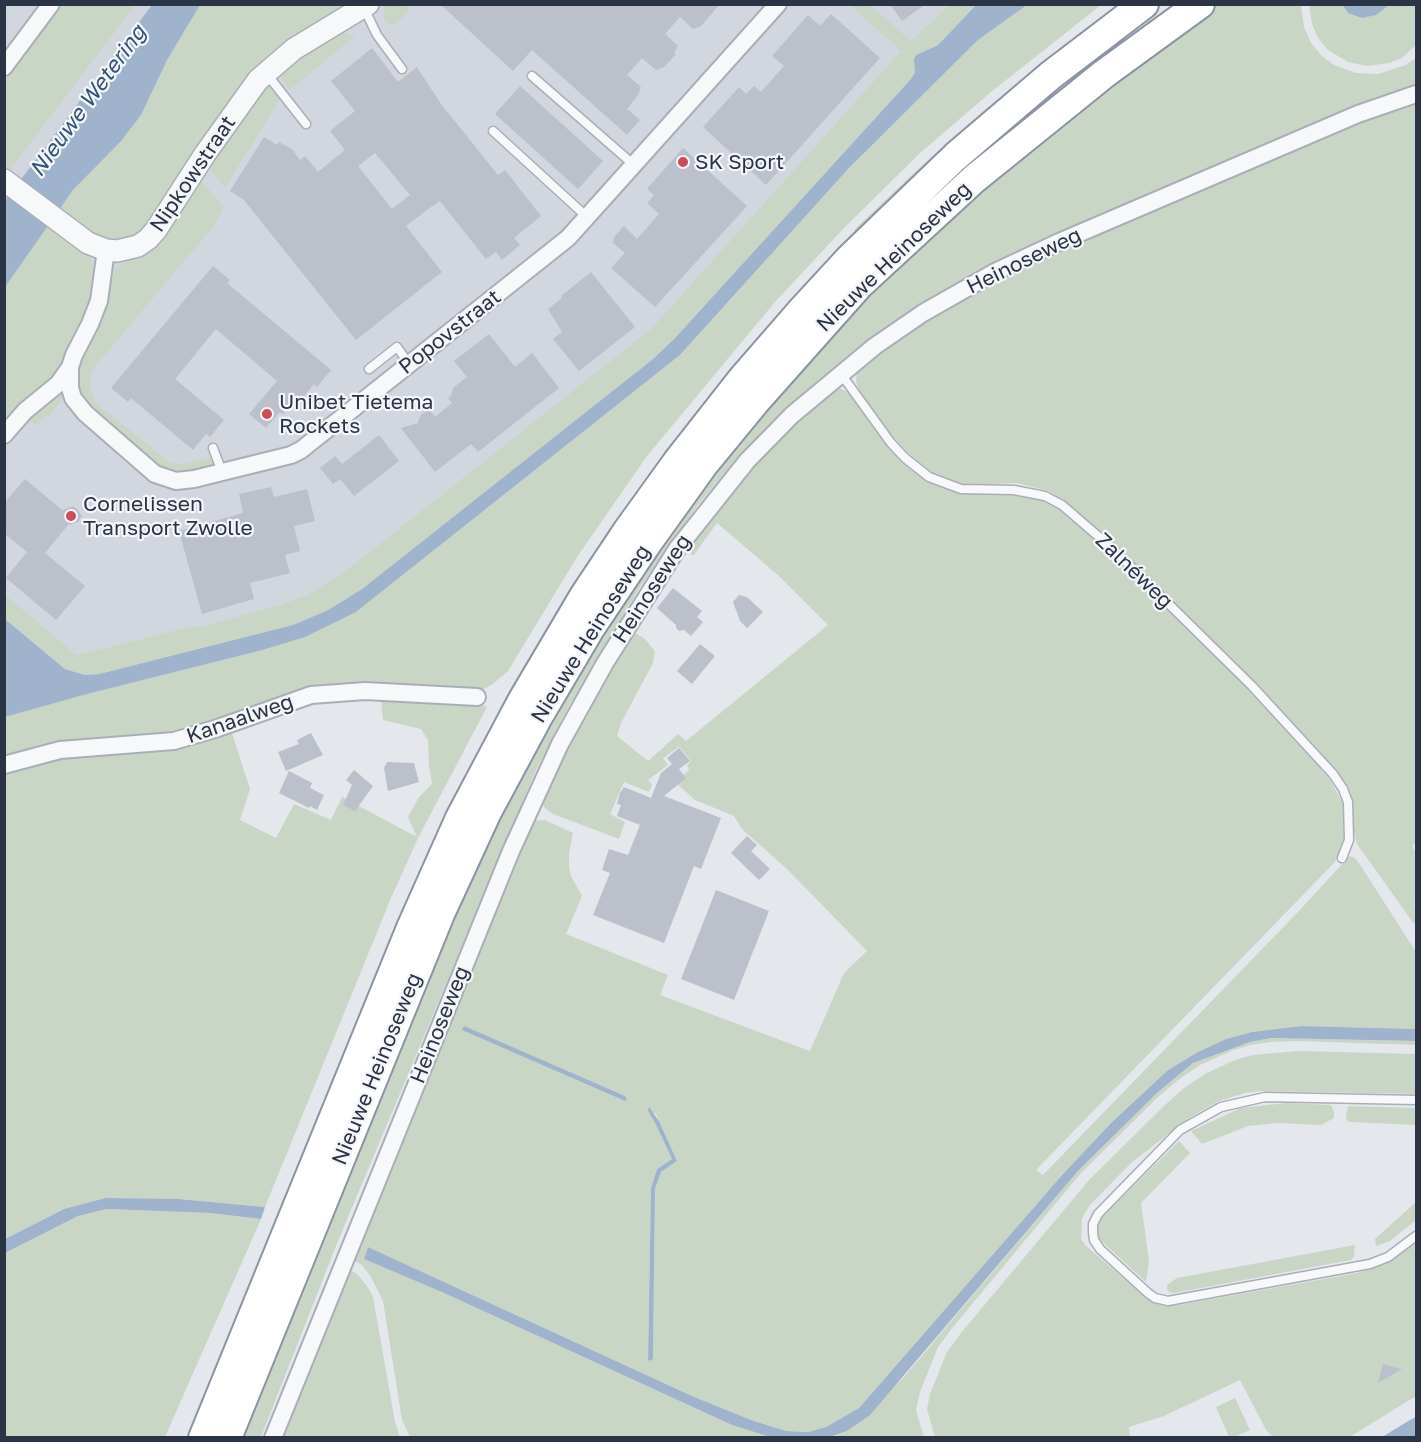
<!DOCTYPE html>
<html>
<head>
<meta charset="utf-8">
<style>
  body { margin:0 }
  #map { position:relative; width:1421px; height:1442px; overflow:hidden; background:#e4e7ec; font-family:"Golos Text",sans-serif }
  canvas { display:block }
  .frame { position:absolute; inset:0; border:6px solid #2b3445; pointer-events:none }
</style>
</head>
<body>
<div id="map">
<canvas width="1421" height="1442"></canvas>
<div class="frame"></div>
</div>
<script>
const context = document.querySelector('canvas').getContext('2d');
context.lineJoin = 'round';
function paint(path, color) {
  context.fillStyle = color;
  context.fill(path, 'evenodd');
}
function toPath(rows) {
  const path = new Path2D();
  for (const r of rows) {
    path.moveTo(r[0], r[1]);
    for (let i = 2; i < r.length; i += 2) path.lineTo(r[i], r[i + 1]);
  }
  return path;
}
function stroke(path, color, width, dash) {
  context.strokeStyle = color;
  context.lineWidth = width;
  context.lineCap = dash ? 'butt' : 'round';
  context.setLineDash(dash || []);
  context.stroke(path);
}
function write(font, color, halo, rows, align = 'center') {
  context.font = font + ' "Golos Text",sans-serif';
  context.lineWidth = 4.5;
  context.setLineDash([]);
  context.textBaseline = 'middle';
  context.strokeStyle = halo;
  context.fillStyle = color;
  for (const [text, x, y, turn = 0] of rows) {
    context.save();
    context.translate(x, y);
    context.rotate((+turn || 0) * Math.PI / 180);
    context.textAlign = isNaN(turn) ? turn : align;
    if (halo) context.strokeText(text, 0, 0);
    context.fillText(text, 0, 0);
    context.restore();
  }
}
paint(toPath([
  [5,5,969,5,609,376,325,595,76,665,5,602]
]), '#d2d6de');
paint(toPath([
  [384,4,406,5,410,9,400,20,390,26,384,18],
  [63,5,135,5,9,171,4,168,5,80],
  [200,5,353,5,297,38,150,224,135,236,108,242,75,226,78,222,60,208,73,190,129,131,141,115,167,60],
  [850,5,870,5,911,41,949,5,976,5,938,45,916,55,915,73,910,80,675,338,653,359,362,589,328,610,293,625,99,674,85,675,65,669,5,619,4,594,75,654,79,655,193,626,196,628,280,605,308,595,346,571,651,329,901,51],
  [1027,5,1101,5,991,92,919,154,844,228,775,302,647,456,577,557,508,671,493,684,482,690,474,691,369,687,200,730,9,759,5,755,4,717,356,612,680,355,850,167,978,40],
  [1117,5,1130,5,859,236,854,230,916,171,983,111],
  [1217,5,1301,5,1304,27,1311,43,1322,56,1334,65,1356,73,1378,74,1406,65,1416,58,1416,89,1379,99,1272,140,1017,254,773,425,727,470,697,506,640,587,567,710,536,770,338,1241,261,1437,236,1438,498,811,653,547,864,291,1045,130],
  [1309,5,1416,5,1416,45,1402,58,1389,63,1367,66,1348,62,1328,50,1318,38,1312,24],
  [338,31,355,36,290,90,279,75,280,70],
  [1115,43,1089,68,894,237,942,182,1022,109],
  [268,85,280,99,225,188,208,166,255,95],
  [1416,100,1416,842,1412,846,1416,853,1416,902,1414,904,1416,909,1416,921,1414,924,1357,844,1354,832,1352,802,1348,790,1341,779,1299,730,1191,620,1114,545,1072,508,1049,491,1017,483,965,485,942,478,920,466,886,429,859,391,856,381,857,371,882,347,998,277,1361,118],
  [202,182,224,207,213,227,98,363,92,371,89,387,96,403,169,462,181,464,210,458,213,461,212,466,183,473,167,470,160,467,88,405,79,390,77,367,104,312,114,271,122,262,130,257,198,183],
  [49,224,89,256,95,273,92,298,88,310,53,380,5,429,5,287],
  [63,387,64,397,49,416,45,416,37,426,28,419,5,445,5,440,26,416,47,398],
  [838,388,849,392,906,464,966,493,1006,494,1041,499,1067,513,1116,556,1294,735,1330,780,1344,805,1346,830,1339,855,1334,863,1036,1170,1043,1175,1297,913,1344,862,1346,856,1353,857,1357,860,1416,952,1416,1029,1301,1026,1252,1032,1226,1039,1198,1052,1168,1070,1112,1122,1063,1174,859,1408,826,1427,808,1432,786,1431,751,1420,692,1396,368,1247,364,1259,444,1293,732,1425,770,1437,410,1437,402,1420,383,1301,371,1277,362,1265,352,1259,419,1100,530,821,545,820,573,833,569,854,569,866,571,876,582,896,566,934,668,975,660,995,810,1051,844,973,867,951,788,870,742,829,734,816,695,800,675,782,689,770,687,765,691,761,679,747,663,758,668,765,648,780,652,785,649,792,624,782,610,814,625,822,619,839,553,814,544,807,540,796,631,631,644,638,655,651,653,663,621,723,617,736,648,761,678,734,686,741,828,625,779,576,717,523,693,556,688,551,685,545,731,488,828,390],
  [464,1027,625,1096,627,1100,625,1101,463,1030],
  [648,1111,656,1114,677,1161,661,1172,655,1189,653,1359,650,1361,648,1360,651,1188,657,1169,672,1159,655,1123],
  [381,698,474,701,487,707,418,838,391,898,265,1207,179,1199,64,1209,5,1239,5,767,230,727,250,789,240,820,276,838,294,804,331,820,342,797,417,837,408,817,419,797,432,784,429,766,428,740,421,729,383,720],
  [1271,1038,1416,1041,1416,1045,1297,1041,1271,1042,1250,1045,1231,1051,1200,1065,1178,1080,1158,1097,1081,1173,953,1327,938,1347,920,1392,916,1410,924,1437,830,1438,847,1431,904,1377,1078,1171,1157,1093,1193,1063,1250,1042],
  [1298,1051,1416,1054,1416,1094,1261,1091,1245,1093,1219,1101,1189,1118,1131,1163,1090,1205,1082,1218,1081,1239,1085,1245,1150,1301,1166,1306,1179,1305,1357,1273,1375,1267,1416,1238,1416,1396,1348,1438,1273,1437,1266,1430,1240,1380,1164,1416,1129,1427,1130,1437,935,1437,927,1409,930,1394,947,1352,961,1333,1089,1180,1165,1105,1184,1088,1205,1074,1235,1060,1253,1055],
  [1286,1103,1331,1105,1334,1112,1334,1118,1321,1125,1278,1123,1248,1126,1202,1144,1191,1131,1241,1108],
  [1348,1106,1416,1108,1416,1125,1351,1122,1347,1121,1346,1117],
  [1179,1141,1190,1153,1141,1203,1149,1261,1146,1282,1098,1238,1098,1225,1100,1219],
  [1416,1202,1416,1220,1390,1241,1376,1246,1375,1239],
  [107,1209,210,1213,261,1219,165,1437,5,1438,5,1253,78,1216],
  [1355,1245,1354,1257,1351,1260,1174,1293,1169,1292,1167,1289,1167,1285,1177,1278],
  [349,1271,356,1273,367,1286,373,1297,395,1422,400,1437,279,1438],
  [1235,1398,1250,1430,1234,1437,1229,1437,1216,1407]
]), '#c9d6c5');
paint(toPath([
  [152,5,200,5,167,60,141,115,121,141,73,190,5,287,4,202],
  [976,5,1027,5,978,40,850,167,680,355,356,612,305,637,262,650,83,695,5,717,5,619,65,669,85,675,99,674,293,625,328,610,362,589,653,359,675,338,910,80,915,73,914,59,916,55,938,45],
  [1343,5,1343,4,1389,5,1376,15,1362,18,1348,13],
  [464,1026,625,1096,627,1100,625,1101,462,1030],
  [1301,1026,1416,1029,1416,1041,1271,1038,1250,1042,1193,1063,1157,1093,1078,1171,870,1415,847,1431,830,1437,770,1437,732,1425,444,1293,364,1259,368,1247,692,1396,751,1420,786,1431,808,1432,826,1427,859,1408,1063,1174,1112,1122,1168,1070,1198,1052,1226,1039,1252,1032],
  [649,1107,659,1121,677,1161,661,1172,655,1189,653,1359,650,1361,648,1360,651,1188,657,1169,672,1159,655,1123,648,1111],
  [106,1198,179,1199,265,1207,261,1219,210,1213,107,1209,78,1216,5,1253,5,1239,64,1209],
  [1416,1417,1416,1437,1382,1437,1410,1420]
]), '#9fb4cc');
paint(toPath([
  [440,4,720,4,701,26,693,29,680,17,665,34,678,46,674,53,676,54,664,67,656,70,642,58,627,75,641,87,638,95,627,109,640,120,627,135,532,50,513,71],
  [890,4,926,4,902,21],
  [831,14,880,58,766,185,703,127,739,87,746,94,754,86,761,92,784,66,772,56,808,15,820,26],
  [372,48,398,82,417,67,441,104,498,175,505,170,541,216,514,238,520,245,502,260,496,252,486,259,440,201,431,207,406,226,442,272,356,340,244,200,230,191,264,137,277,145,279,142,292,149,300,160,305,156,318,172,345,150,330,131,355,111,331,81],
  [375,153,410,195,392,209,358,166],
  [520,86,603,161,578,189,495,114],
  [683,148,747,206,655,307,611,268,625,253,613,243,614,237,624,226,637,239,659,214,647,203,654,195,647,189],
  [213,266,230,280,227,283,331,370,317,387,314,384,300,401,297,398,283,414,280,412,266,428,249,414,277,381,216,329,175,379,224,420,210,437,206,434,193,450,131,398,128,402,111,388],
  [591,272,635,327,579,371,553,339,562,332,548,309,562,298,561,296],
  [489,334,515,367,532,353,559,388,478,452,471,444,435,472,401,428,418,423,420,416,429,409,435,417,452,403,448,398,451,396,453,388,467,377,454,361],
  [379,435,399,461,354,496,340,479,333,484,320,468,335,456,342,464],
  [25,479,62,510,73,506,77,509,82,516,78,522,68,525,45,553,85,586,56,620,6,578,27,552,4,533,4,503],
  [271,487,274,497,307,489,315,521,294,526,300,551,285,555,290,573,250,583,254,599,202,614,179,531,243,513,239,494],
  [673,588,702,611,697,617,703,622,691,636,684,630,679,631,676,628,676,625,657,608],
  [739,595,747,597,763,612,747,628,740,621,733,602],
  [700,644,715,656,692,684,677,671],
  [311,733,323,755,286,771,278,752,299,744,297,740],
  [679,748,690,761,679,769,686,778,664,796,721,818,701,869,694,866,664,943,593,915,610,873,602,870,609,849,628,855,640,825,617,816,621,805,617,804,620,793,624,787,651,798,661,773,672,764,667,758],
  [387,762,414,763,419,782,388,791,384,768],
  [354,770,373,786,355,811,343,805,352,785,346,780],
  [289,771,312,783,310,788,324,795,317,810,310,806,309,808,279,793],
  [747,836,757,845,751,851,770,869,759,880,731,853],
  [716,890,769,911,734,1000,681,979],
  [1383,1364,1402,1369,1378,1383]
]), '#bbc0ca');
const service = toPath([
  [364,8,377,35,402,69],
  [266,73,306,124],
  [532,76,634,165],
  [493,131,587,217],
  [369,369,397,347,409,364],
  [841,374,891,443,905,458,929,477,961,489,1014,490,1045,496,1062,505,1113,549,1252,686,1333,774,1343,789,1348,802,1349,840,1342,858],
  [213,448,222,472],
  [1416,1100,1265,1097,1221,1107,1180,1130,1098,1214,1093,1224,1093,1232,1094,1240,1100,1249,1148,1293,1155,1298,1168,1301,1370,1264,1388,1257,1416,1236]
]);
const minor = toPath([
  [4,67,51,4],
  [106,250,99,301,90,324,74,355,70,367,70,388,73,398,85,413,155,474,176,481,194,479,291,455,301,450,568,238,778,4],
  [4,435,25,411,58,384,70,367],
  [4,765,60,750,174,741,218,728,311,695,365,691,477,697],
  [273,1438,511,851,560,744,605,663,677,549,747,461,792,415,875,346,923,313,995,272,1059,242,1358,114,1416,94]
]);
const tertiary = toPath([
  [4,180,88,243,106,250,117,251,138,246,148,239,156,230,205,154,258,80,294,49,368,4]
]);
const trunk = toPath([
  [203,1438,411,928,460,818,522,701,584,596,628,530,677,462,743,378,803,309,850,258,956,156,1051,75,1144,4],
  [227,1438,440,914,487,812,538,717,591,627,648,542,704,464,755,402,859,285,974,179,1104,74,1200,4]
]);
stroke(service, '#a9aeb7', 11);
stroke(minor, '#a9aeb7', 20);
stroke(tertiary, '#a9aeb7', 24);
stroke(trunk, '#8b94a3', 32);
stroke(service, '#f7f8fa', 8);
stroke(minor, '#f7f8fa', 16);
stroke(tertiary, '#f7f8fa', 21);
stroke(trunk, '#fff', 28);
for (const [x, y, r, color] of [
  [683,162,6,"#d1495b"],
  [267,414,6,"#d1495b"],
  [71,516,6,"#d1495b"]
]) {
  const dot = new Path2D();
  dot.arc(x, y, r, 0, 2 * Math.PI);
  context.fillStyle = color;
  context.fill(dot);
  stroke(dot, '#f4f6f9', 2);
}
write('21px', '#2b3445', '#f4f6f9', [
  ["SK Sport",695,162],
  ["Unibet Tietema",279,402],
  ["Rockets",279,426],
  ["Cornelissen",83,504],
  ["Transport Zwolle",83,528]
], 'left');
write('21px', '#2b3445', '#f4f6f9', [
  ["Nipkowstraat",193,174,-56],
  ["Nieuwe Heinoseweg",894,257,-44],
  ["Heinoseweg",1024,261,-26],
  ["Popovstraat",450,332,-38],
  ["Zalnéweg",1134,571,44],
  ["Heinoseweg",652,589,-57],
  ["Nieuwe Heinoseweg",591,634,-58],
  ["Kanaalweg",240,719,-19],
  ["Heinoseweg",440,1025,-68],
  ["Nieuwe Heinoseweg",377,1069,-68]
]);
write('italic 22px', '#34527a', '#f4f6f9', [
  ["Nieuwe Wetering",88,101,-54]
]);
</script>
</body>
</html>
